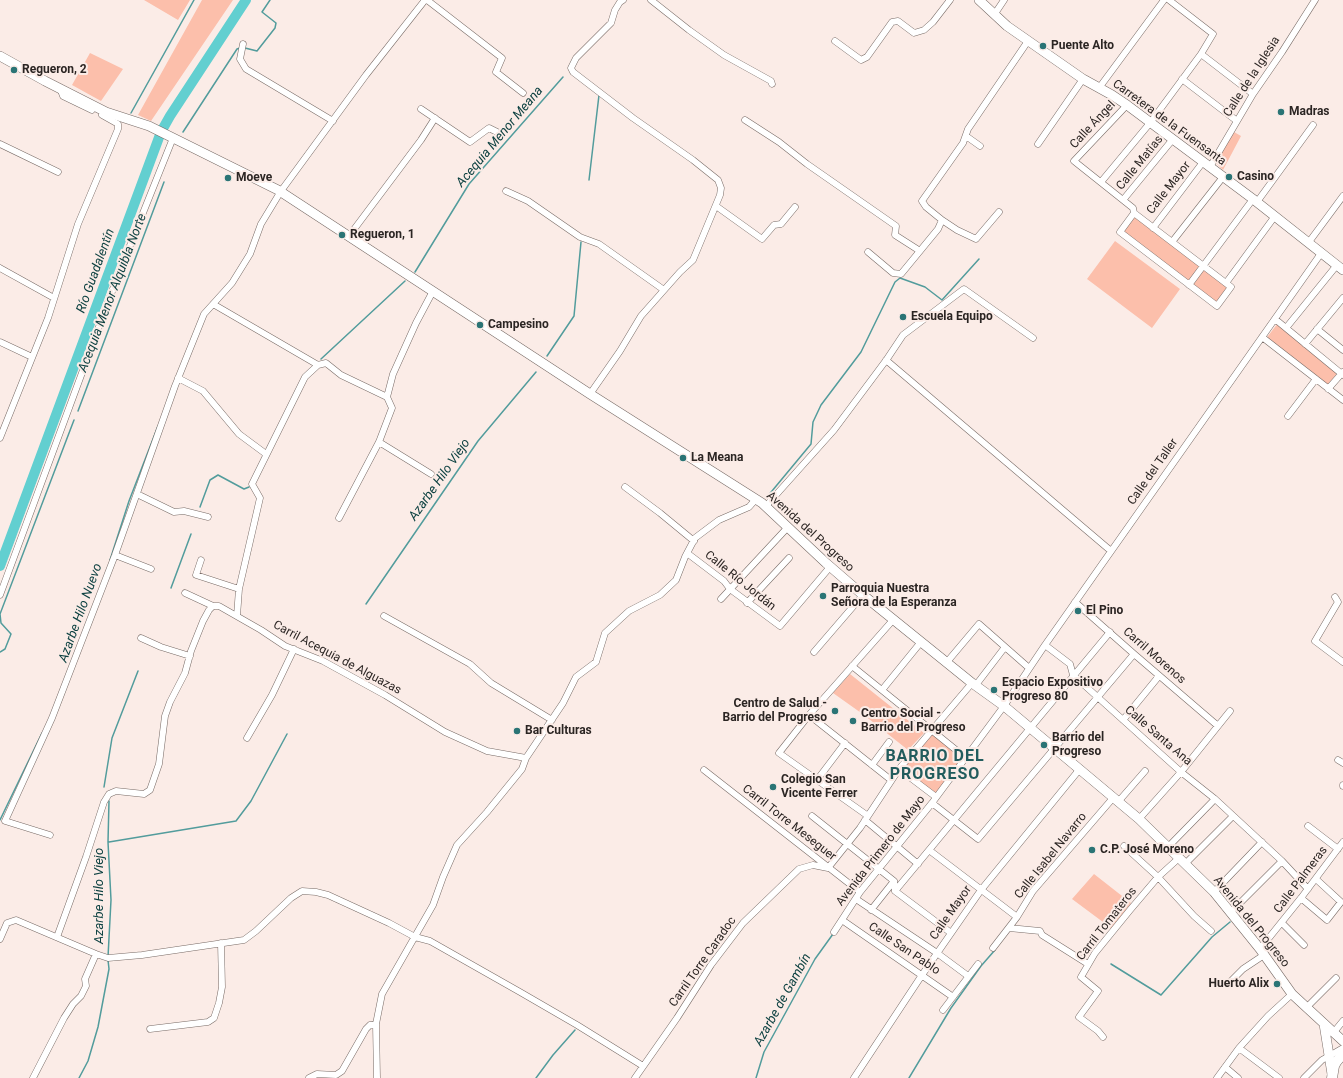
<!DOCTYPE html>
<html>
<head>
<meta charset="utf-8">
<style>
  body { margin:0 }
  canvas { display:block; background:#fbece7 }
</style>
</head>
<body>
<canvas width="1343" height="1078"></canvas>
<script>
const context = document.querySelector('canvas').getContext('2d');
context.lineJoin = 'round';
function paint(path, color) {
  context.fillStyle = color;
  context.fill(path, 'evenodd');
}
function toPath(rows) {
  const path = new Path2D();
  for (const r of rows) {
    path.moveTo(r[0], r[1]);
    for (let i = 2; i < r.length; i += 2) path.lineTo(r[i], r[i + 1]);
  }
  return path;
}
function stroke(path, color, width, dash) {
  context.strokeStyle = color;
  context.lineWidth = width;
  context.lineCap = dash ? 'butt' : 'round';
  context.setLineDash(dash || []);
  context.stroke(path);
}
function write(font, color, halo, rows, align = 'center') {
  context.font = font + ' Roboto,sans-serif';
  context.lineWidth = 4;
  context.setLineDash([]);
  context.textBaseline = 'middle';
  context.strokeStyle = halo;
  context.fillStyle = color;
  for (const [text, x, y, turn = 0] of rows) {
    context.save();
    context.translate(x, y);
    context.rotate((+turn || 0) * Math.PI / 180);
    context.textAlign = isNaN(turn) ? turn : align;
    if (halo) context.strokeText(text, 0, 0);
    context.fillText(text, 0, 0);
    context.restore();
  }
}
paint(toPath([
  [144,0,190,0,178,20],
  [202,0,233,0,151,121,138,115],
  [90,53,123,69,101,101,72,85],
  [1234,132,1241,136,1223,170,1215,162],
  [1134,213,1231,287,1217,306,1120,232],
  [1115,241,1180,289,1152,328,1087,279],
  [1278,323,1339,371,1326,387,1265,340],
  [850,674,924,733,908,750,864,715,833,693],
  [931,731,966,758,936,797,899,769],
  [1094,874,1131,903,1111,928,1072,899]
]), '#fcbfab');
stroke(toPath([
  [245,48,257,51,275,28,276,23,262,12,270,0],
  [131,113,194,0],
  [183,132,237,49,240,48],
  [589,180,599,95],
  [415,272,469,184,563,77],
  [547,356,574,316,581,242],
  [321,359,405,281],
  [78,411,164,182],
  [767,497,811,444,813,422,821,405,861,352,895,282,900,278,925,287,942,300,979,259],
  [200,507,210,480,218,475,244,489,249,487],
  [110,560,129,501,158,426],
  [171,588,191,534],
  [366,604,478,441,536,372],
  [0,652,5,649,11,634,1,623,0,614,74,420],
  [104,787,112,738,138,671],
  [0,820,42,733],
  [109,842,236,821,251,801,287,734],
  [108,957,111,900,108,842,109,801],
  [1111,964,1161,995,1212,937,1230,922],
  [79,1078,88,1061,98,1027,109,969,108,960],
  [536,1078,553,1055,575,1030],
  [756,1078,764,1052,815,959,833,934],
  [909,1078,951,1008,981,966,995,950]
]), '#529c9c', 1.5);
stroke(toPath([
  [0,566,161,132,170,116,246,0]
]), '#62cfd0', 10);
const minor = toPath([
  [427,0,502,58,496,72,523,93],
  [651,0,689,30,724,55,771,81,772,84],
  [994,15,1004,0],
  [835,41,861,60,867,57,892,22,898,21,914,33,924,30,933,22,950,0],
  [243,44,240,59,246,69,333,121],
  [1201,54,1253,94],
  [1182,79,1237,121],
  [60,88,63,96,92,110],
  [1099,88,1164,0],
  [1127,105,1074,161,1133,208,1134,213],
  [421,109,470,142,489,128,499,133],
  [745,120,779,142,807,164,896,226,895,235,920,251],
  [966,136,980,146],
  [0,144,58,172],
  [1038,144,1083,79],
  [1210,167,1253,94,1282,52,1315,0],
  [1101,182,1150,123,1201,54,1213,34,1169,0],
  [506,191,528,201,580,237,599,244,664,290],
  [1123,200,1173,139],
  [1257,202,1313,125],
  [716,206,762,239,774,225,781,224,795,207],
  [1134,213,1231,287,1217,306,1120,232,1134,213],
  [942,220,957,230,976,239,999,212],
  [1153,228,1203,162],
  [349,236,421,140,435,118],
  [1172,242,1223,177],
  [1309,242,1343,196],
  [868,252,893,273,901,274,938,229,942,220,926,207,922,201,963,143,968,129,1028,41],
  [0,268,54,298],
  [1226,283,1275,216],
  [1189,285,1253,199],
  [213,304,318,365],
  [1275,319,1343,375],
  [1286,328,1337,265],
  [1317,329,1343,350],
  [1262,337,1343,400],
  [0,342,32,357],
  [1305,344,1343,298],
  [886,360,1111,551],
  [178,378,203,391,239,434,266,454],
  [1328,389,1343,372],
  [590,394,620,351,641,316,680,272,693,260,720,195,721,188,718,180,693,160,633,118,573,72,571,68,576,58,611,23,615,10,620,2,623,0],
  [1288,416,1316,379],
  [0,438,48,318,78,224,118,129,118,124,102,115],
  [379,442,431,474],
  [625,487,660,513,694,541],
  [137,494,174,512,184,511,208,517],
  [766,506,834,430,887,359,903,335,964,289,1033,338],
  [339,518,379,442,392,408,387,397],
  [687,553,724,581,730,589,780,626,830,567],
  [115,555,151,569],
  [201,560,196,575,239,589],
  [185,593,213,606],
  [0,595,117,278,173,138],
  [1335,597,1338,602,1315,641,1343,662],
  [721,599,788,527],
  [1075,602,1134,654,1218,726],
  [747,603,789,558],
  [237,616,239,589,260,498,252,484,305,377,318,365,326,363,341,375,387,397,393,374,416,323,433,291],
  [384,616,470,664,491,683,552,720],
  [141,638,161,647,190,656],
  [1045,645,1070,664,1073,675,1181,772,1215,799,1282,861,1308,889],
  [814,652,863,595],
  [947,662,979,624,1029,668],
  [852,666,966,758],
  [976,685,1005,647],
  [882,690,921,642],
  [809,715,891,780],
  [1123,720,1159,676],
  [247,738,272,695,294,649],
  [1338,760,1343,763],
  [872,765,889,742],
  [899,769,936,797],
  [704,770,860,892],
  [817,780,845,743],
  [1343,785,1343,786],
  [1118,802,1145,771],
  [932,803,978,839,1134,654],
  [812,816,894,881,895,891],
  [868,816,779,753,809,715,893,620],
  [1139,819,1181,772,1230,711],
  [865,820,918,864],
  [1308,826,1338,849],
  [50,835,5,821,52,718,115,555,175,386,204,314,232,283,250,254,261,224,281,191,366,75,425,0],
  [1124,846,1158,877,1194,916,1211,931],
  [1168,847,1215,799],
  [929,850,1017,917],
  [1185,864,1233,816],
  [895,891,1110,632],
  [895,891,951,933],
  [1214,892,1262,842],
  [1301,898,1327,920,1341,902,1316,879],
  [856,899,937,953,968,976],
  [871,910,894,881],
  [1231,912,1282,861],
  [842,920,953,997],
  [1282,923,1304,945],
  [1009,928,1040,931,1042,935,1088,964],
  [834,932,860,892,932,803,1004,706,1045,645,1322,252],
  [57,937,86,857,104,802,109,794,116,791,144,794,150,790,159,764,165,716,170,702,185,673,191,651,203,621,209,610,213,606,219,606,261,630,285,646,323,661,385,695,445,732,487,751,526,758],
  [0,939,7,923,16,920,96,954,108,958,142,955,244,940,256,931,291,898,302,891,316,892,328,895,389,923,415,937,430,941,520,992,577,1025,643,1066],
  [993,948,1017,917,1033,891,1113,798],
  [1260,949,1301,898,1343,842],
  [1231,981,1243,969,1264,955],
  [1306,1008,1336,978],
  [943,1010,978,964],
  [150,1029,208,1022,214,1018,219,1003,222,987,221,943],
  [1334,1032,1343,1021],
  [1103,1037,1098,1031,1079,1017,1098,991,1081,977,1095,953,1130,910,1158,877,1179,858],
  [1239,1048,1279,1078],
  [1225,1067,1238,1078],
  [33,1078,64,1018,73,1004,81,996,86,986,85,979,96,954],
  [309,1078,317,1074,336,1075,342,1071,366,1029,370,1025,376,1024],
  [377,1078,376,1024,382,994,433,905,443,877,457,845,487,812,522,769,526,758,563,703,576,677,596,662,605,633,629,611,660,595,676,580,685,557,695,538,719,520,749,507,756,499],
  [635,1078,677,1018,711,965,743,923,799,869,813,865,828,868,860,828,899,769,972,683],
  [854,1078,922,975,981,890,1079,770],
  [1217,1078,1239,1048,1268,1016,1292,994],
  [1304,1078,1322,1060,1343,1048]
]);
const secondary = toPath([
  [979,0,1007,26,1083,79,1112,95,1127,105,1253,199,1343,270],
  [0,56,45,81,106,112,149,126,278,190,590,394,762,503,826,563,863,595,972,683,1004,706,1139,819,1214,892,1260,949,1292,994,1343,1041],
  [1324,1024,1332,1074]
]);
const primary = toPath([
  [1332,1078,1334,1066,1336,1062,1343,1054]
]);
stroke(minor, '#786b66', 7);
stroke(secondary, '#786b66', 10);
stroke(primary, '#786b66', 11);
stroke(minor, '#fff', 6);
stroke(secondary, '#fff', 9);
stroke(primary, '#fff', 10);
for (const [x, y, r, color] of [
  [1043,46,4,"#2a7475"],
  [14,70,4,"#2a7475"],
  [1281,112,4,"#2a7475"],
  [1229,177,4,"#2a7475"],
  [228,178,4,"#2a7475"],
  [342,235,4,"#2a7475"],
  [903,317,4,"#2a7475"],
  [480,325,4,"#2a7475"],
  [683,458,4,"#2a7475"],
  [823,596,4,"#2a7475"],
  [1078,611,4,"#2a7475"],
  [994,690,4,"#2a7475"],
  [835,711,4,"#2a7475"],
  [853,721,4,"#2a7475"],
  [517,731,4,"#2a7475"],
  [1044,745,4,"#2a7475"],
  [773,787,4,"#2a7475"],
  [1092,850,4,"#2a7475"],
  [1277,984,4,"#2a7475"]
]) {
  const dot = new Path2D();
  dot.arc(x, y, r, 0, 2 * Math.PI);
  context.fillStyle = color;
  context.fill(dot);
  stroke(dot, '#fbece7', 1.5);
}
write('bold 12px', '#2b2523', '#fbece7', [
  ["Puente Alto",1051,46],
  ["Regueron, 2",22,70],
  ["Madras",1289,112],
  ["Casino",1237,177],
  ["Moeve",236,178],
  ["Regueron, 1",350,235],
  ["Escuela Equipo",911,317],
  ["Campesino",488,325],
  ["La Meana",691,458],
  ["Parroquia Nuestra",831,589],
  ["Señora de la Esperanza",831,603],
  ["El Pino",1086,611],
  ["Espacio Expositivo",1002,683],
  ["Progreso 80",1002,697],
  ["Centro de Salud -",827,704,"right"],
  ["Barrio del Progreso",827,718,"right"],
  ["Centro Social -",861,714],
  ["Barrio del Progreso",861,728],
  ["Bar Culturas",525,731],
  ["Barrio del",1052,738],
  ["Progreso",1052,752],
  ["Colegio San",781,780],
  ["Vicente Ferrer",781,794],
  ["C.P. José Moreno",1100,850],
  ["Huerto Alix",1269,984,"right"]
], 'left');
write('12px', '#2b2523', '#fbece7', [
  ["Calle de la Iglesia",1252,77,-57],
  ["Carretera de la Fuensanta",1169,123,36],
  ["Calle Ángel",1093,125,-47],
  ["Calle Matías",1140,163,-51],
  ["Calle Mayor",1169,188,-52],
  ["Calle del Taller",1153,472,-55],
  ["Avenida del Progreso",810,532,42],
  ["Calle Río Jordán",740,581,39],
  ["Carril Morenos",1154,656,41],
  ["Carril Acequia de Alguazas",337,658,28],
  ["Calle Santa Ana",1158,736,41],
  ["Carril Torre Meseguer",789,823,38],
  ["Avenida Primero de Mayo",881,851,-52],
  ["Calle Isabel Navarro",1051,856,-51],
  ["Calle Palmeras",1301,880,-53],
  ["Calle Mayor",951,913,-55],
  ["Avenida del Progreso",1251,922,51],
  ["Carril Tomateros",1107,924,-52],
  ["Calle San Pablo",904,949,34],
  ["Carril Torre Caradoc",703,962,-55]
]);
write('italic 13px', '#0e4242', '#fbece7', [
  ["Acequia Menor Meana",500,137,-50],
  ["Río Guadalentín",96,271,-70],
  ["Acequia Menor Alquibla Norte",113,293,-69],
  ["Azarbe Hilo Viejo",440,480,-55],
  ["Azarbe Hilo Nuevo",81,613,-70],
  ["Azarbe Hilo Viejo",100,896,-90],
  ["Azarbe de Gambín",783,1000,-61]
]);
context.letterSpacing = '1px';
write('bold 16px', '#225c5d', '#fbece7', [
  ["BARRIO DEL",935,757],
  ["PROGRESO",935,775]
]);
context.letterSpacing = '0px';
</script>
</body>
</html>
